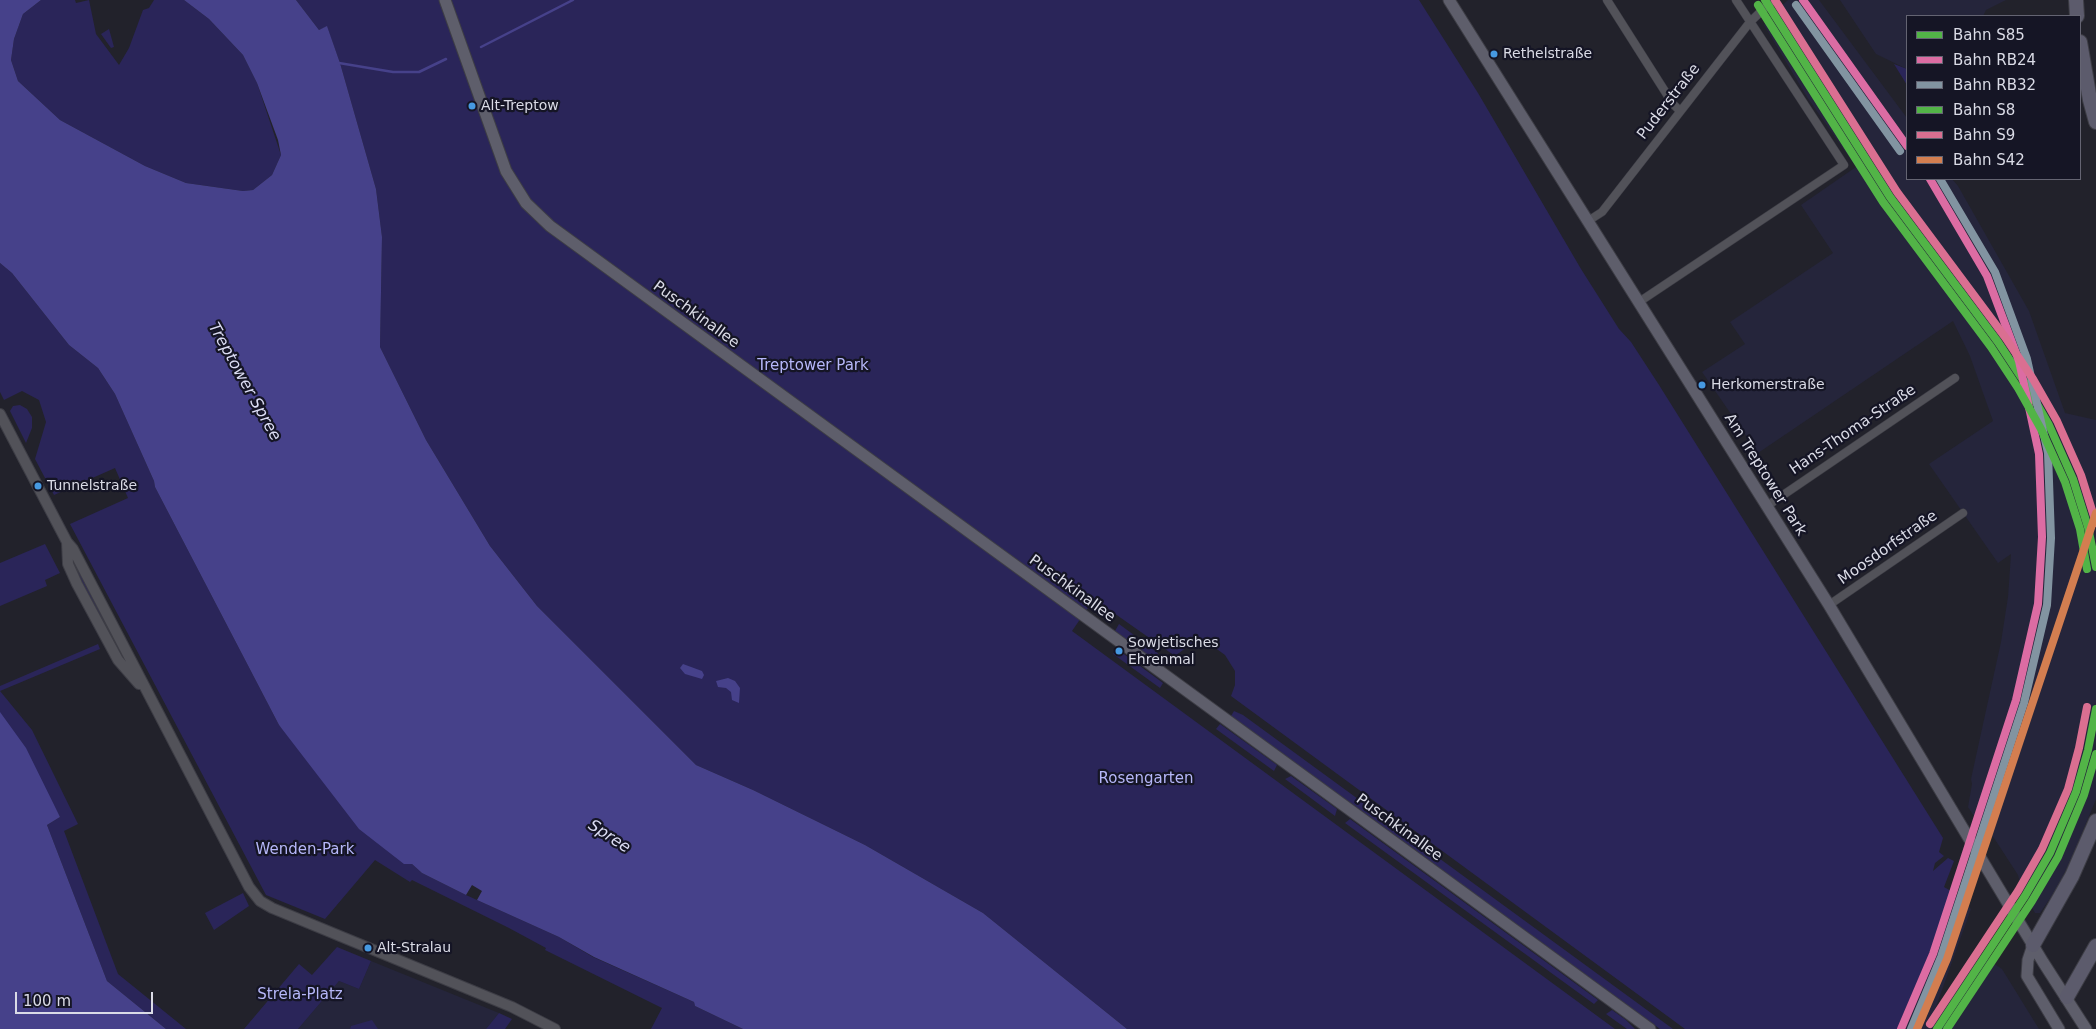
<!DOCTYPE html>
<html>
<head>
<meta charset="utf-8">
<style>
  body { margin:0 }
  #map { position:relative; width:2096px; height:1029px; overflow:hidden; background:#22222b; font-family:"DejaVu Sans",sans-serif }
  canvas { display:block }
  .legend { position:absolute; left:1906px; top:15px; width:175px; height:165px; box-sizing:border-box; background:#151525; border:1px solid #646472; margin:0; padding:6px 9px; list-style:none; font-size:15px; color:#dadbe6 }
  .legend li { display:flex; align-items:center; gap:10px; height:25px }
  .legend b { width:25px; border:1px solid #646472 }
  .scale { position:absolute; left:15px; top:992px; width:138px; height:22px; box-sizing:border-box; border:2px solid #dadbe6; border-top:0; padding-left:6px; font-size:15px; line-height:18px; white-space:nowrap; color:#dadbe6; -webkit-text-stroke:4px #151525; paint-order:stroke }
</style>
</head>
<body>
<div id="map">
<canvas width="2096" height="1029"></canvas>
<ul class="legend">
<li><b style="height:6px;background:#52b447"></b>Bahn S85</li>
<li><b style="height:6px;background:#dc6ca3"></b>Bahn RB24</li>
<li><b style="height:6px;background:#8294a1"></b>Bahn RB32</li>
<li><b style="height:6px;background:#52b447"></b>Bahn S8</li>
<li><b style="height:6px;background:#da6f91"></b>Bahn S9</li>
<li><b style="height:6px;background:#d37e50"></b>Bahn S42</li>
</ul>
<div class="scale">100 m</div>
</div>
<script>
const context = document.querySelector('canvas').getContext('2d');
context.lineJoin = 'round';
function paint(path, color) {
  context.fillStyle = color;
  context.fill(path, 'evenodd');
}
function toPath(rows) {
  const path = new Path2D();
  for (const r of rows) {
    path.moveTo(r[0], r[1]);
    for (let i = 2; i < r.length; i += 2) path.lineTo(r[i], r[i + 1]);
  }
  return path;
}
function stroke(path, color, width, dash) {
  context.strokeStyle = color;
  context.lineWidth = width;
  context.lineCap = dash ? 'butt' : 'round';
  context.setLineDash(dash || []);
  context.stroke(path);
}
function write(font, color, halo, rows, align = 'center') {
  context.font = font + ' "DejaVu Sans",sans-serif';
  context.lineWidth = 4.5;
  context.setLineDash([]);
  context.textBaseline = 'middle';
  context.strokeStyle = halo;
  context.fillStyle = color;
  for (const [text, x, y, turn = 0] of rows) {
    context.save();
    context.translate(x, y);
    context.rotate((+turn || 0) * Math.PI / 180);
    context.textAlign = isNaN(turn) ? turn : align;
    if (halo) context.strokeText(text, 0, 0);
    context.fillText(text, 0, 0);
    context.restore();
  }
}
paint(toPath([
  [1788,0,1819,0,1907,118,1907,179,1952,179,1958,186,2029,311,2065,413,2096,420,2096,799,2072,858,2056,890,2040,913,2035,913,2022,891,2018,875,1994,838,1989,833,1985,833,1968,807,1972,784,1971,779,2001,642,2008,597,2011,554,1998,563,1929,464,1993,421,1970,356,1953,321,1758,453,1702,372,1745,344,1730,322,1833,253,1801,205,1856,167,1807,97,1764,25,1769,17],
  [1840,0,2006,0,1986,10,1983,16,1907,16,1907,69,1876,54],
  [1951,891,1971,909,1932,1018,1978,953,2002,969,2039,1029,1897,1029,1929,954],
  [371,961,499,1013,486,1029,298,1029,339,981,359,989]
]), '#25253b');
paint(toPath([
  [41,0,75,0,76,3,89,0,96,34,119,65,129,48,143,10,149,8,154,0,184,0,209,19,243,55,257,83,281,155,272,175,253,190,243,191,186,183,145,166,60,120,18,81,11,60,14,39,23,14],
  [296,0,1419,0,1478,93,1581,269,1619,329,1631,342,1659,385,1943,838,1939,852,1944,856,1935,863,1933,871,1948,858,1954,861,1944,887,1951,891,1929,954,1897,1029,1685,1029,1231,696,1235,685,1235,671,1225,655,1214,647,1200,644,1187,647,1175,656,1094,599,1072,631,1615,1029,1127,1029,983,913,865,845,753,790,696,765,537,606,490,546,426,440,380,347,382,237,376,189,340,63,327,27,319,30],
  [109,29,114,47,111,48,101,34],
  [1894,64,1907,69,1907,85],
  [0,263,12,273,69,345,98,368,115,394,154,481,155,487,279,725,412,864,422,873,466,895,559,937,593,957,694,1002,695,1006,743,1029,651,1029,662,1008,545,950,546,948,509,928,412,880,410,882,375,860,325,919,266,895,70,524,128,498,115,468,54,495,35,459,46,422,39,400,22,391,4,400,0,392],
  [20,405,27,409,32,417,32,428,26,443,10,411,13,406],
  [45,544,60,573,45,580,47,586,0,606,0,563],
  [76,564,126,658,122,661,72,566],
  [1119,624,1157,652,1160,657,1157,662,1115,631],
  [98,644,100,649,0,691,32,730,78,824,64,831,118,974,186,1029,166,1029,107,981,47,825,60,817,0,713,0,686],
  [1117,649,1163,683,1160,688,1113,654],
  [1234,711,1243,715,1673,1029,1660,1029,1231,716],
  [1220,724,1277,765,1274,771,1216,729],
  [1291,776,1337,809,1335,816,1285,779],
  [1350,819,1598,1000,1594,1004,1345,823],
  [243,893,249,906,214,930,205,913],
  [337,947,371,961,359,989,339,981,298,1029,244,1029,299,964,312,975],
  [1612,1010,1626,1020,1635,1029,1627,1029,1606,1014],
  [499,1013,512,1019,505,1029,486,1029],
  [372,1020,378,1029,350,1029,351,1026]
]), '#2a2559');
paint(toPath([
  [0,0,41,0,23,14,14,39,11,60,18,81,60,120,145,166,186,183,243,191,253,190,272,175,281,155,278,140,257,83,243,55,209,19,184,0,296,0,319,30,327,26,340,63,376,189,382,237,380,347,426,440,490,546,537,606,696,765,753,790,865,845,983,913,1127,1029,743,1029,695,1006,694,1002,594,957,559,937,477,900,482,891,472,885,466,895,422,873,412,864,404,864,359,829,279,725,155,487,154,481,115,394,98,368,69,345,12,273,0,263],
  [683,664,702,671,704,675,702,679,685,674,680,668],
  [728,678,735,681,740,688,739,703,732,700,731,692,726,688,718,687,716,681],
  [0,712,26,748,60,817,47,825,107,981,166,1029,0,1029]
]), '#46418a');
stroke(toPath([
  [481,47,573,0],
  [339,63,393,72,419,72,446,59]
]), '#46418a', 2.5);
const street = toPath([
  [1607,0,1673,104,1679,110],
  [1588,221,1602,212,1750,22,1773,0],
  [1639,302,1844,165,1736,0],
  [1767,506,1955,378],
  [1829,605,1963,513]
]);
const secondary = toPath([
  [0,414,67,542,73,549,249,887,260,901,272,908,512,1007,555,1029],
  [67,542,68,564,77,584,118,660,139,684]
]);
const primary = toPath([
  [445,0,506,171,526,203,550,226,1650,1029],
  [1449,0,1829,605,2043,962,2086,1029],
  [2033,945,2028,960,2027,976,2059,1029]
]);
const highway = toPath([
  [2076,0,2077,16],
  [2080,42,2090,100,2096,122],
  [2033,945,2072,876,2096,821],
  [2067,997,2096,946]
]);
stroke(street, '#3d3d45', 9);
stroke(secondary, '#3d3d45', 12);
stroke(primary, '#3d3d45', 13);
stroke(highway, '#3d3d45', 16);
stroke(street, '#525259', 8);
stroke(secondary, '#525259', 10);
stroke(primary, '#5e5e6b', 11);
stroke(highway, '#5c5b6c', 14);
stroke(toPath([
  [1765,0,1890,197,1998,342,2025,383,2049,425,2073,479,2088,527,2096,567],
  [1937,1029,2025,896,2050,853,2076,792,2088,750,2096,709]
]), '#52b447', 8);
stroke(toPath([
  [1803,0,1907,146],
  [1901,1029,1933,954,2016,700,2038,604,2042,537,2039,454,2019,361,1987,276,1930,179]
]), '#dc6ca3', 8);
stroke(toPath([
  [1796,5,1900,151],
  [1911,1029,1941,957,2024,703,2047,605,2051,538,2048,453,2027,359,1995,272,1940,179]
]), '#8294a1', 8);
stroke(toPath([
  [1758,5,1883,202,1991,347,2018,388,2041,429,2065,482,2080,529,2087,569],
  [1947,1029,2032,901,2058,857,2084,795,2096,754]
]), '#52b447', 8);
stroke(toPath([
  [1775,0,1897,192,2005,337,2033,379,2057,421,2081,475,2096,523],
  [1930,1024,2018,891,2042,849,2068,789,2079,748,2087,707]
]), '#da6f91', 8);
stroke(toPath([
  [1917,1029,1947,959,2096,513]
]), '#d37e50', 8);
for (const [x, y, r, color] of [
  [1494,54,4.5,"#4699e1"],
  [472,106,4.5,"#4699e1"],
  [1702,385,4.5,"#4699e1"],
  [38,486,4.5,"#4699e1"],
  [1119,651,4.5,"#4699e1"],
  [368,948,4.5,"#4699e1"]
]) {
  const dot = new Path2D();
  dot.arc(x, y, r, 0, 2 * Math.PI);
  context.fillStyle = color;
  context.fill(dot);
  stroke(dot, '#151525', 2);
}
write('14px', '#dadbe6', '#151525', [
  ["Rethelstraße",1503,54],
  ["Alt-Treptow",481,106],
  ["Herkomerstraße",1711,385],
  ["Tunnelstraße",47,486],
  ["Sowjetisches",1128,643],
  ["Ehrenmal",1128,660],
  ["Alt-Stralau",377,948]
], 'left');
write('15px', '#dadbe6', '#151525', [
  ["Puderstraße",1669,102,-52],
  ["Puschkinallee",696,315,36],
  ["Hans-Thoma-Straße",1853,430,-34],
  ["Am Treptower Park",1765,475,58],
  ["Moosdorfstraße",1888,548,-35],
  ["Puschkinallee",1072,589,36],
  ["Puschkinallee",1399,828,36]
]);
write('15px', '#b6b7f9', '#151525', [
  ["Treptower Park",813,366],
  ["Rosengarten",1146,779],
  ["Wenden-Park",305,850],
  ["Strela-Platz",300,995]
]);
write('italic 16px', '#dcddf4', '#151525', [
  ["Treptower Spree",244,382,61],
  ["Spree",609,837,33]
]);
</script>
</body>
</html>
